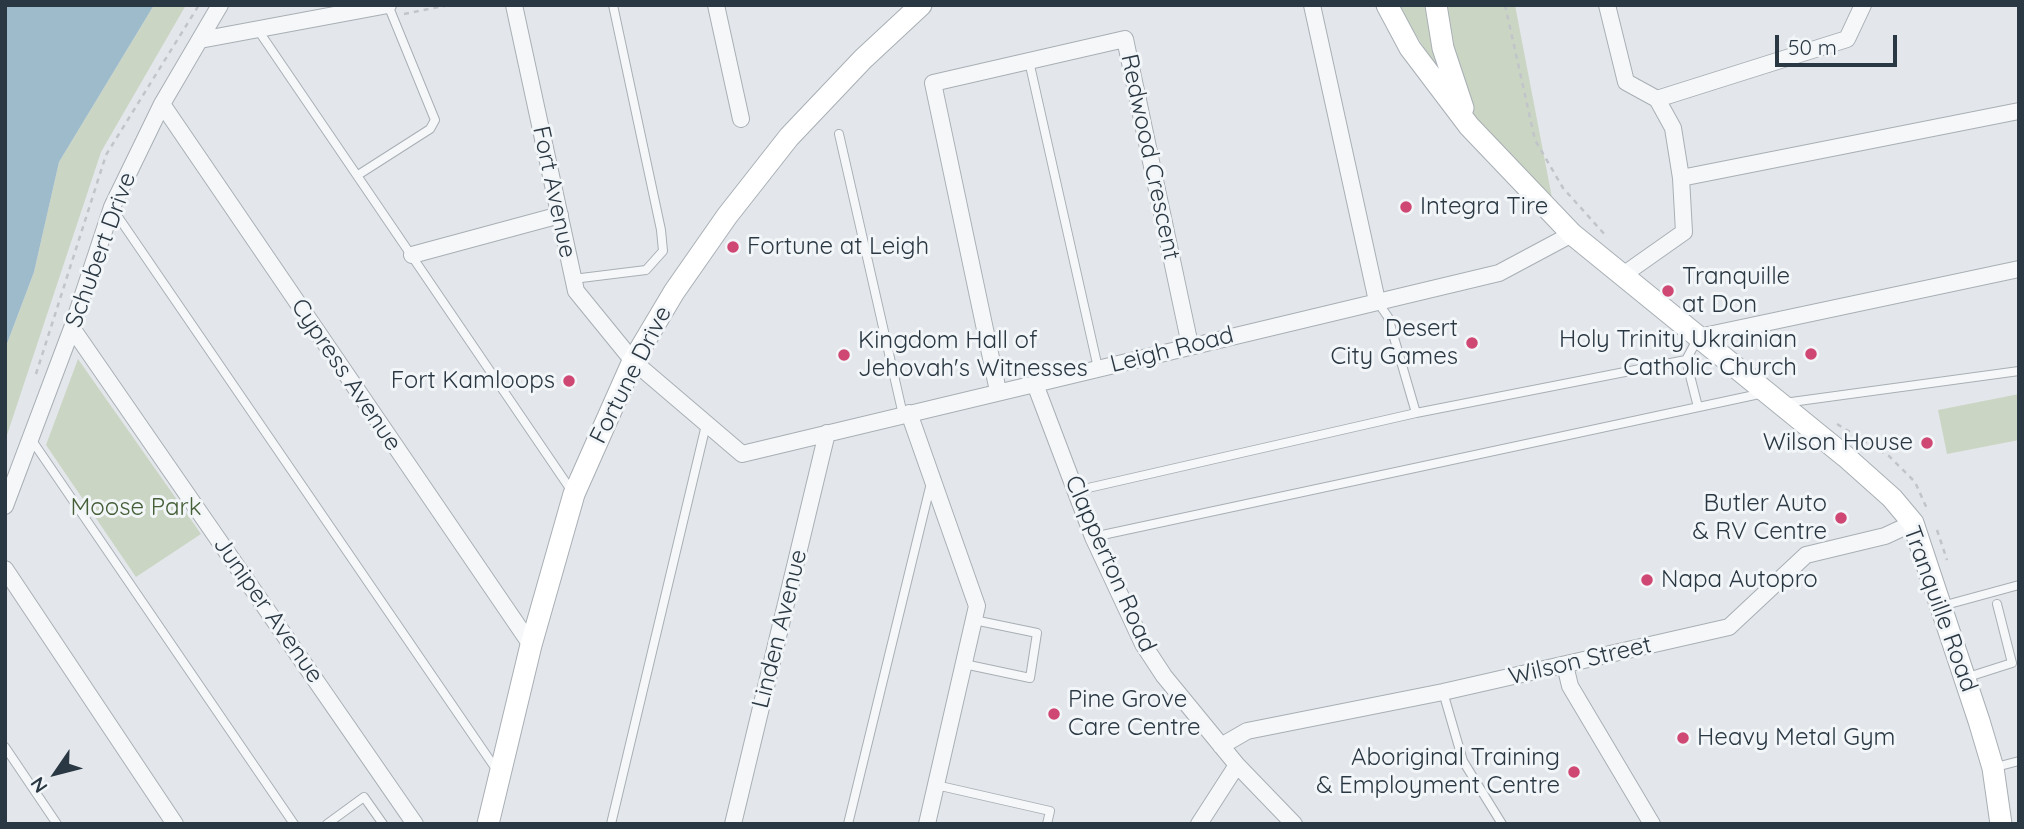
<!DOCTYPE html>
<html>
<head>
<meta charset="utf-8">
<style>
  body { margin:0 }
  #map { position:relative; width:2024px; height:829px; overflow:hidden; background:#e3e7eb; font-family:Quicksand,sans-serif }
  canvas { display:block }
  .frame { position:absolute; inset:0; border:7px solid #2a3843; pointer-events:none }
  .north { position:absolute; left:21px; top:738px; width:70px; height:70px; -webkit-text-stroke:5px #f3f6f8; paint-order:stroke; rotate:235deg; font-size:19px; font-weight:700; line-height:28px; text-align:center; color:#2a3843 }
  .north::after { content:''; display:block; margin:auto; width:24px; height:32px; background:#2a3843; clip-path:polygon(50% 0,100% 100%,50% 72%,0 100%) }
  .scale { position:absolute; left:1775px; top:35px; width:122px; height:32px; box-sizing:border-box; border:4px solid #2a3843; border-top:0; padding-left:9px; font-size:21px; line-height:24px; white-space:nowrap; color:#2a3843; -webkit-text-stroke:5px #f3f6f8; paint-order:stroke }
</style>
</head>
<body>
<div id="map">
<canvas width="2024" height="829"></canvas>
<div class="frame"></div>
<div class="north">N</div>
<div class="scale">50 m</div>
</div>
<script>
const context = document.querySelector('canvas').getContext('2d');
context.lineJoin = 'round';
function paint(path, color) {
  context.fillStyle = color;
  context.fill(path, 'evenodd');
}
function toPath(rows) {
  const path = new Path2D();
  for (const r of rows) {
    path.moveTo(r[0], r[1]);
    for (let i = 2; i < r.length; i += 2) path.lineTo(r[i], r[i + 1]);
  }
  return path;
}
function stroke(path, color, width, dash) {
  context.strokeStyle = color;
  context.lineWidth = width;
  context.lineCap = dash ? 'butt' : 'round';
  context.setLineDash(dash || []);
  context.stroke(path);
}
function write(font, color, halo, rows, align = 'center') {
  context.font = font + ' Quicksand,sans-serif';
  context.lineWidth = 6;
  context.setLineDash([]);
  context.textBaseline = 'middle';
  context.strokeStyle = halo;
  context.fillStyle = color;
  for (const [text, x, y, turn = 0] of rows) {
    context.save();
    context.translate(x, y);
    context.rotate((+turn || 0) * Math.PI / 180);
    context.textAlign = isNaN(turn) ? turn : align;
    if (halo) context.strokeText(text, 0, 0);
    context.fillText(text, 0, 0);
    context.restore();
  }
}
paint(toPath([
  [154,5,186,5,101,152,5,441,5,349,34,272,59,162],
  [1397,5,1429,5,1443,78],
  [1444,5,1515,5,1553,203,1473,117,1455,63],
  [78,359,201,534,136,577,46,445],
  [2019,394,2019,440,1947,454,1938,410]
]), '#cbd5c4');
paint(toPath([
  [5,5,154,5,59,162,34,272,5,349]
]), '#9ebbcb');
const lane = toPath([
  [258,30,571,490],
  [1029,61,1098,368],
  [839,134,903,415],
  [358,175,430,129,435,120,388,5],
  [112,208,498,772],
  [573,279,646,270,663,251,661,230,613,5],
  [1377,301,1388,317,1416,413],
  [1686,360,1698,338],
  [1784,403,2019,371],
  [31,439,294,824],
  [1075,491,1416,413,1686,360,1698,407],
  [1093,537,1764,393],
  [1942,606,2019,585],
  [964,664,1030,678,1037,633,974,620],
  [1965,678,2012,663,1997,604],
  [1443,692,1463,761,1502,824],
  [5,747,57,824],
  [1996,767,2019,761],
  [936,785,1050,811,1047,824],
  [327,824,364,797,383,824],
  [611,824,706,425],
  [848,824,931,483]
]);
const street = toPath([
  [514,5,576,291,633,361,742,454,1499,273,1572,234],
  [716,5,741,119],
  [1312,5,1377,301],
  [1607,5,1626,82,1657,99,1673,128,1681,178,1684,232,1623,275],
  [200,40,388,5],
  [1657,99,1847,39,1863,5],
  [162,104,531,645],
  [1681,178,2019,111],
  [412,255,560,215],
  [72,328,415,824],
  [1699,337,2019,269],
  [1035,384,1093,537,1143,644,1164,676,1237,765,1294,824],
  [998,391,933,83,1125,39,1190,345],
  [909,413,977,606,927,824],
  [5,506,72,328,112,207,162,104,220,5],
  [5,569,175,824],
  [1565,665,1570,686,1652,824],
  [1221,746,1247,731,1443,692,1729,627,1806,555,1885,536,1913,523],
  [733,824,827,433],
  [1199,824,1237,765]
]);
const secondary = toPath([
  [1387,5,1410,48,1469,126,1572,234,1846,457,1892,498,1913,523,1979,721,1993,768,2001,824],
  [1436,5,1443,48,1463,108],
  [488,824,531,645,574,494,633,361,674,292,727,216,789,137,863,59,921,5]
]);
stroke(lane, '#a8afb5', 10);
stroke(street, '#a8afb5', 18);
stroke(secondary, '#a8afb5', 23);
stroke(toPath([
  [1505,5,1535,140,1563,188,1607,237],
  [404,14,449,5],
  [36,374,106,155,199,5],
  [1837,424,1889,456,1915,482,1928,511],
  [1937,530,1947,560]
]), '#c1c5ca', 2.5, [5, 5]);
stroke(lane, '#f6f7f9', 8);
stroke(street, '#f6f7f9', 16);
stroke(secondary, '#fff', 21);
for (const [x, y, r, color] of [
  [1406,207,7,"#cf4873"],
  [733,247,7,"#cf4873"],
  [1668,291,7,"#cf4873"],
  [1472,343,7,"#cf4873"],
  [1811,354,7,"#cf4873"],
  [844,355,7,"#cf4873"],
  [569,381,7,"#cf4873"],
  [1927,443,7,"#cf4873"],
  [1841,518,7,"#cf4873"],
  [1647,580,7,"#cf4873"],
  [1054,714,7,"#cf4873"],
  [1683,738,7,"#cf4873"],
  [1574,772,7,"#cf4873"]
]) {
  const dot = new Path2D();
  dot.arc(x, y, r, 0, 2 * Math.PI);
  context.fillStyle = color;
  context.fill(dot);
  stroke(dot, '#f3f6f8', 2.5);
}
write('24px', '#2a3843', '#f3f6f8', [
  ["Redwood Crescent",1150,157,78],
  ["Fort Avenue",554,192,78],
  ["Schubert Drive",101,250,-70],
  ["Leigh Road",1172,350,-14],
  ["Cypress Avenue",346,375,56],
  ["Fortune Drive",631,375,-63],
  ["Clapperton Road",1110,564,66],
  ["Tranquille Road",1940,609,70],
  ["Juniper Avenue",268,610,55],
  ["Linden Avenue",780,629,-76],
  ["Wilson Street",1580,661,-13]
]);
write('24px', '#2a3843', '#f3f6f8', [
  ["Integra Tire",1420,207],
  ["Fortune at Leigh",747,247],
  ["Tranquille",1682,277],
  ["at Don",1682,305],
  ["Desert",1458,329,"right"],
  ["City Games",1458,357,"right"],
  ["Holy Trinity Ukrainian",1797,340,"right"],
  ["Catholic Church",1797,368,"right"],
  ["Kingdom Hall of",858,341],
  ["Jehovah's Witnesses",858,369],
  ["Fort Kamloops",555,381,"right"],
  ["Wilson House",1913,443,"right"],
  ["Butler Auto",1827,504,"right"],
  ["& RV Centre",1827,532,"right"],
  ["Napa Autopro",1661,580],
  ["Pine Grove",1068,700],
  ["Care Centre",1068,728],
  ["Heavy Metal Gym",1697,738],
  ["Aboriginal Training",1560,758,"right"],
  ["& Employment Centre",1560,786,"right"]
], 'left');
write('24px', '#455f38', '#f3f6f8', [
  ["Moose Park",136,508]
]);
</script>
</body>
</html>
